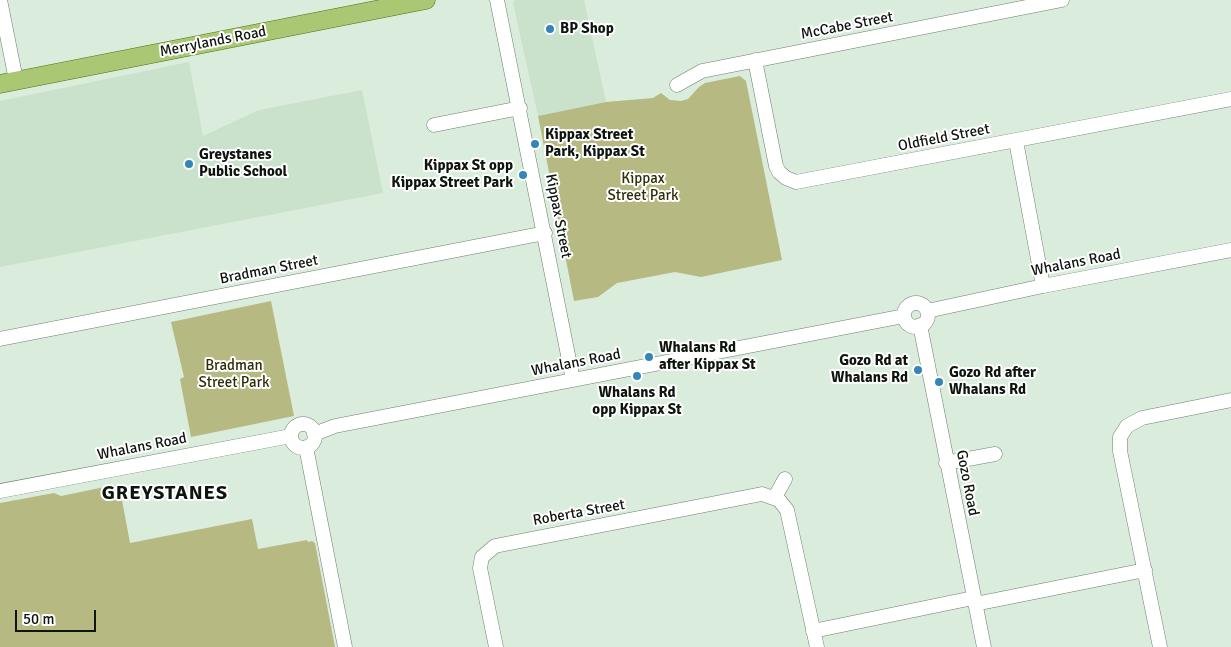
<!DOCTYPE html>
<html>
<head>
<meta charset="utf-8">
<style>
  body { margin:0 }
  #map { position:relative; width:1231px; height:647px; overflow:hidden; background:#daecdb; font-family:Signika,sans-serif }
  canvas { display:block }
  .scale { position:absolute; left:15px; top:610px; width:81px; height:22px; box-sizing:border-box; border:2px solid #0e140e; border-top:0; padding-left:6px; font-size:15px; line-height:18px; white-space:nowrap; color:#0e140e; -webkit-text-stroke:4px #fff; paint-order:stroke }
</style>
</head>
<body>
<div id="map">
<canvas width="1231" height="647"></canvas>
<div class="scale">50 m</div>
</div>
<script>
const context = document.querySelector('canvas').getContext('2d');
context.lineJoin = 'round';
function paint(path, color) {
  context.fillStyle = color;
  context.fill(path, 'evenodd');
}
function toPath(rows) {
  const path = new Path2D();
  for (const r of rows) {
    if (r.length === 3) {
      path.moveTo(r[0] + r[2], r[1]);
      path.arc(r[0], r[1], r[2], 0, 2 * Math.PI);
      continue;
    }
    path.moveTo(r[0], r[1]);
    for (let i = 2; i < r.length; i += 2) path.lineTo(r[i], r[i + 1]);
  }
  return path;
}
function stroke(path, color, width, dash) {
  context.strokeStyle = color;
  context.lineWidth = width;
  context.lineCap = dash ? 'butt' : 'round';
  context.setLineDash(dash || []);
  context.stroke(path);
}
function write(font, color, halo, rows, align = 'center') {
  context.font = font + ' Signika,sans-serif';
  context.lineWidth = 4;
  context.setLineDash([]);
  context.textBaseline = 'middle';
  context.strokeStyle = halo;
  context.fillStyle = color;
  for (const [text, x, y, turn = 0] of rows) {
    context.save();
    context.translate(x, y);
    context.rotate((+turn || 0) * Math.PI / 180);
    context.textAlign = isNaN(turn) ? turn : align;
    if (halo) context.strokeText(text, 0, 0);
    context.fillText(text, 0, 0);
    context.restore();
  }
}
paint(toPath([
  [515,0,584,0,606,102,538,116,513,3],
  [189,62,203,136,259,110,362,90,383,193,0,267,0,101]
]), '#cae2cc');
paint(toPath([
  [740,76,746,81,782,260,701,277,675,272,617,283,598,297,574,301,538,116,606,102,653,98,661,93,670,100,681,101,688,99,699,87,705,83],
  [271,301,294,416,191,437,180,379,184,377,171,322],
  [119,484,130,543,252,519,258,549,307,540,308,542,312,541,315,543,335,647,0,647,0,503,54,493,61,496]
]), '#b7b982');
const minor = toPath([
  [0,0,16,80],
  [497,0,573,380],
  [755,60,776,166,779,172,786,178,796,182,1231,99],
  [677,85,702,71,1062,0],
  [434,125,520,108],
  [1016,141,1043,286],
  [916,315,12],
  [927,311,1043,286,1231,250],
  [920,325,984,647],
  [0,339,545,233],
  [303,436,12],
  [314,434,335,426,904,316],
  [306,447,345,647],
  [946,463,995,454],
  [0,491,291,436],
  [775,497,785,479],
  [975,604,1145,570],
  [813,631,973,598],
  [496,647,480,568,482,557,495,546,762,494,779,500,787,510,817,647],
  [1160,647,1120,451,1120,437,1127,426,1142,418,1231,400]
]);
const major = toPath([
  [0,84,426,0]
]);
stroke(minor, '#6f7f70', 15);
stroke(major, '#4e7013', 19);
stroke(minor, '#fff', 14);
stroke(major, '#aac773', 18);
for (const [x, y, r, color] of [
  [550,29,5,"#3585b6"],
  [535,144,5,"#3585b6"],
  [189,164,5,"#3585b6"],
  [523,175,5,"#3585b6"],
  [649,357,5,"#3585b6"],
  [918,370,5,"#3585b6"],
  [637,376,5,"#3585b6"],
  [939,382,5,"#3585b6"]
]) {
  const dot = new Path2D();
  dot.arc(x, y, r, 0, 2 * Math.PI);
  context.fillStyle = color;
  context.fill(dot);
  stroke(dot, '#fff', 2);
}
write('15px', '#0e140e', '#fff', [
  ["McCabe Street",847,26,-11],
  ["Merrylands Road",213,42,-11],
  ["Oldfield Street",944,138,-11],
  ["Kippax Street",558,216,79],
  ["Whalans Road",1076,263,-11],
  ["Bradman Street",269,270,-11],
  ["Whalans Road",576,363,-11],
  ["Whalans Road",142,447,-11],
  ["Gozo Road",967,483,79],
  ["Roberta Street",579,513,-10]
]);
write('bold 15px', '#0e140e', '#fff', [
  ["BP Shop",560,29],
  ["Kippax Street",545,135],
  ["Park, Kippax St",545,152],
  ["Greystanes",199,155],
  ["Public School",199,172],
  ["Kippax St opp",513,166,"right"],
  ["Kippax Street Park",513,183,"right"],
  ["Whalans Rd",659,348],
  ["after Kippax St",659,365],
  ["Gozo Rd at",908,361,"right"],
  ["Whalans Rd",908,378,"right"],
  ["Gozo Rd after",949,373],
  ["Whalans Rd",949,390],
  ["Whalans Rd",637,393,"center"],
  ["opp Kippax St",637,410,"center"]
], 'left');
write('15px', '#2e2e08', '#fff', [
  ["Kippax",643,179],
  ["Street Park",643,196],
  ["Bradman",234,366],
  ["Street Park",234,383]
]);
context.letterSpacing = '1px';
write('bold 20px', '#0e140e', '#fff', [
  ["GREYSTANES",165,494]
]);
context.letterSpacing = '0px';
</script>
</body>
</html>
